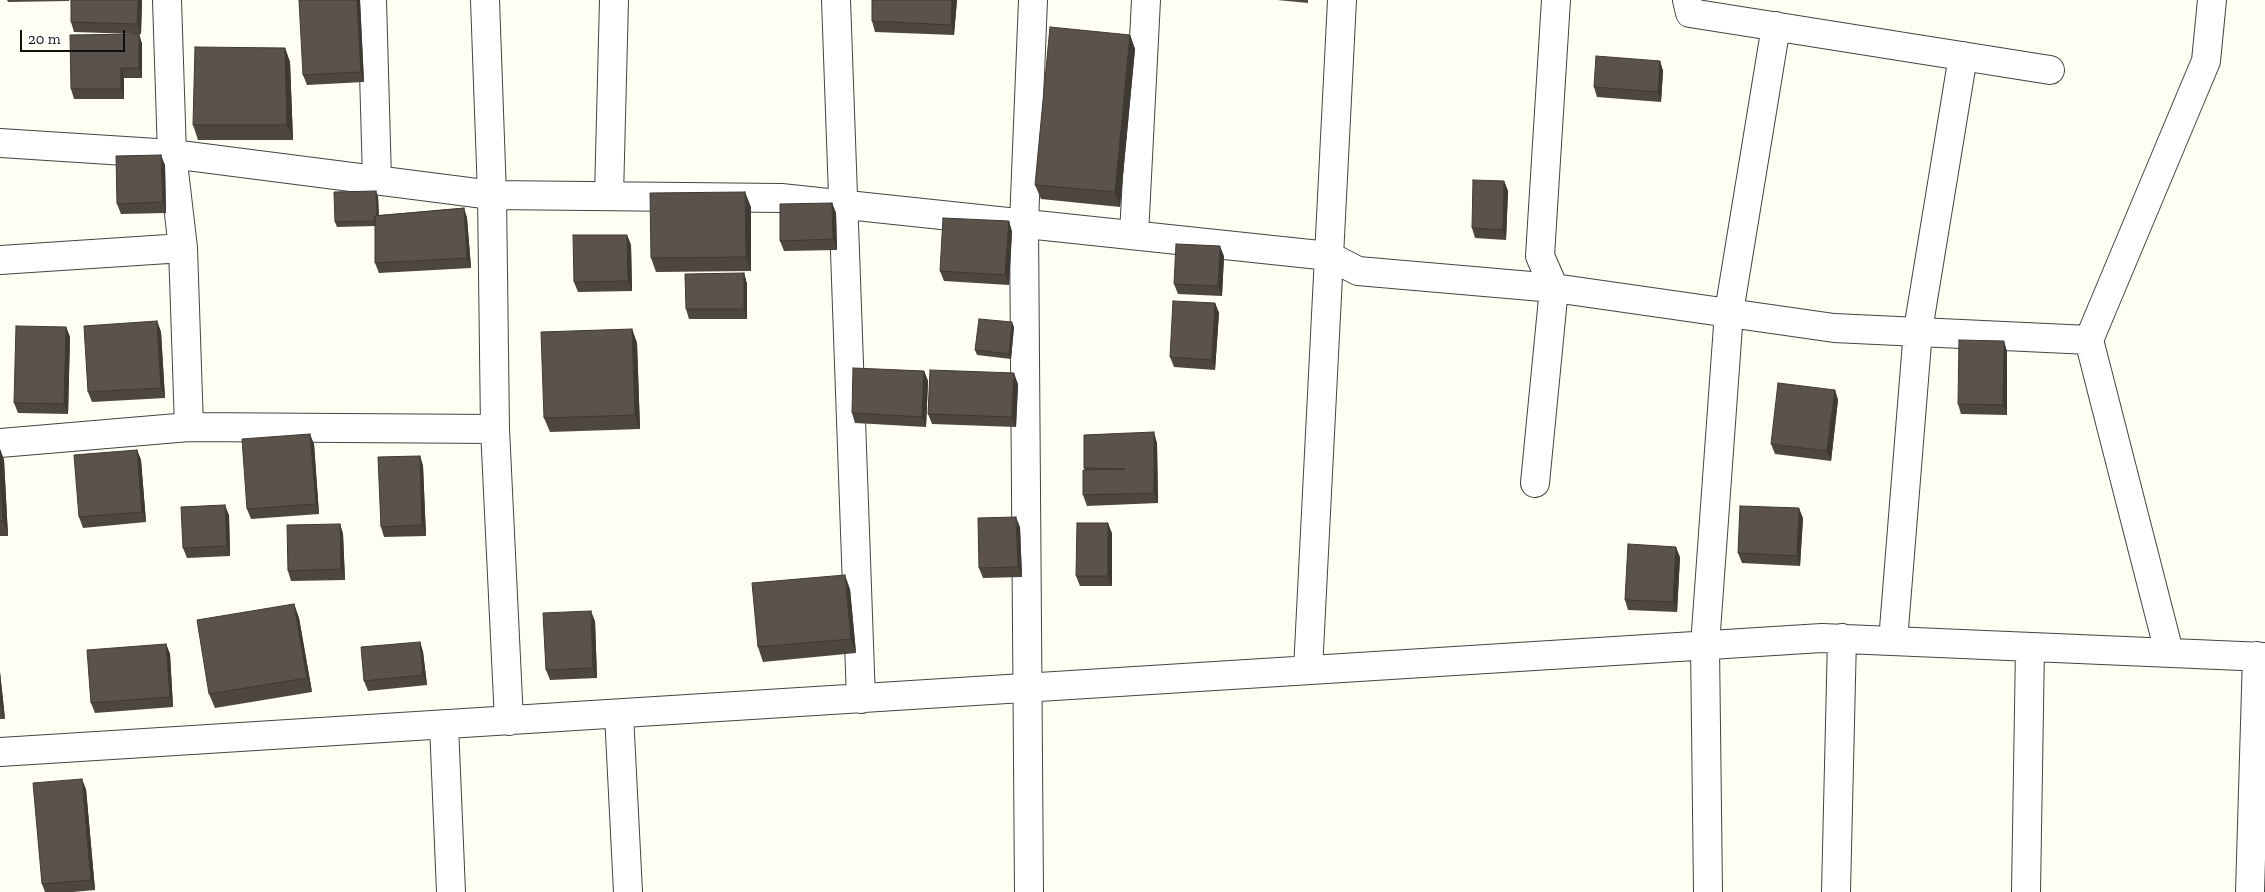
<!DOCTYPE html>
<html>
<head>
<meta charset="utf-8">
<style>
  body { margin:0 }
  #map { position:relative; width:2265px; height:892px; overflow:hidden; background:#fffef2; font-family:"Zilla Slab",serif }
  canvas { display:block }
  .scale { position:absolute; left:20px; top:30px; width:105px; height:22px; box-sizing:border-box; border:2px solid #101010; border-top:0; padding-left:6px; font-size:15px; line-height:18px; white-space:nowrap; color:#101010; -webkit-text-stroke:4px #fff; paint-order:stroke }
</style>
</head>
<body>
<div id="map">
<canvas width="2265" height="892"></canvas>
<div class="scale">20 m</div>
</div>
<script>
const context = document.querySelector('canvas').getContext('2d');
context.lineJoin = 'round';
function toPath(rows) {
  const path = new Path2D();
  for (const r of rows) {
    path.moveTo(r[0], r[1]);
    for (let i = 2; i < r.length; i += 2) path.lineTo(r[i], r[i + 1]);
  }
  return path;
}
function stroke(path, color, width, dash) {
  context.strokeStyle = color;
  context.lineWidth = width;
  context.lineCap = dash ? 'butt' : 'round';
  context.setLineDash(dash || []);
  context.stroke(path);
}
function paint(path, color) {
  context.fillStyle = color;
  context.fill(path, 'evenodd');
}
const minor = toPath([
  [372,0,377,180],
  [485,0,492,195,495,429,509,721],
  [836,0,861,699],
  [1687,0,1690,13,2050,70],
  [0,143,172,154,492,195,781,198,1329,256,1358,271,1554,288,1834,328,2089,340],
  [609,196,614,0],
  [1134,235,1146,0],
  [183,248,189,427],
  [0,260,183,248,172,154,167,0],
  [0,443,189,427,495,429],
  [1535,483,1554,288,1540,256,1556,0],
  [1893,641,1918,330,1963,56],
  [2169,652,2089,340,2206,61,2212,0],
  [1308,670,1342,0],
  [619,714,628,892],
  [444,725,451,892],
  [0,752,1822,638,2265,657],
  [1029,892,1024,223,1033,0],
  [1708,892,1705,645,1729,312,1776,26],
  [1836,892,1842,638],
  [2026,892,2030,647],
  [2250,892,2257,656]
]);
stroke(minor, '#434343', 30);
stroke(minor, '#fff', 28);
paint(toPath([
  [7,0,69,0,69,1,8,2],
  [142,0,141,34,139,34,142,44,142,78,124,78,124,99,74,99,71,89,134,34,74,32,71,22],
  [360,0,364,82,307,85,303,75],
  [957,0,954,35,875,32,872,21],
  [1277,0,1308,0,1308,3],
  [1130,35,1135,49,1120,207,1041,199,1035,185],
  [285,48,290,62,293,140,198,140,193,125],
  [1660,61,1663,71,1661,102,1597,97,1594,87],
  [165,165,166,213,121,214,117,204],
  [1504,181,1508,191,1506,240,1475,238,1472,228],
  [378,196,379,215,464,208,467,218,471,268,379,273,375,263,375,226,337,227,335,222],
  [832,203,836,213,837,250,784,251,780,241],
  [751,207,751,271,656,272,651,258],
  [1009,221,1012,232,1009,285,944,281,940,271],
  [627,235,631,245,632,291,578,292,574,282],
  [1224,256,1222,296,1178,294,1174,284],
  [744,273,747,284,747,319,689,319,686,309],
  [1215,303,1219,313,1215,370,1174,367,1170,357],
  [157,321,161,332,165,398,92,402,88,392],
  [66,327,70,337,68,414,18,413,14,403],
  [1014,327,1011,359,977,355,975,350],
  [632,329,637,343,640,429,550,432,544,418],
  [2007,351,2007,415,1961,414,1958,404],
  [924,371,928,381,926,427,855,423,852,413],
  [1018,384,1016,427,932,424,928,414],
  [1835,390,1838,400,1831,461,1775,454,1771,444],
  [1157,443,1158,503,1087,506,1083,495,1085,470,1084,468],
  [314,444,319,514,251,519,247,509],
  [0,449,4,460,8,536,0,536],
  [137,450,141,460,146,522,83,528,79,517],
  [420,456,423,466,426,536,384,537,381,527],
  [229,515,230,556,187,558,183,548],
  [1803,518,1800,566,1742,563,1738,553],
  [340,524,343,534,345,580,291,581,288,571],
  [1020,527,1022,577,983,578,979,568],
  [1112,533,1112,586,1080,586,1076,576],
  [1680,557,1677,612,1628,610,1625,600],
  [850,589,856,653,763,662,758,647],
  [294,604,299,618,312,692,215,708,209,694],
  [595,621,597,678,550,680,546,670],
  [420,642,423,652,427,685,368,691,364,681],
  [166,644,170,654,173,707,95,713,91,703],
  [0,672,5,719,0,719],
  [86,789,95,890,73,892,45,892,42,884]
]), '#4d4740');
paint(toPath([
  [138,0,142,0,141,34,137,24],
  [357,0,360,0,364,82,361,72],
  [952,0,957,0,954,35,951,25],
  [139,34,142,44,142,78,139,68],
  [1130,35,1135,49,1120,207,1115,192],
  [285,48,290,62,293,140,287,125],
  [1660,61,1663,71,1661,102,1658,92],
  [121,68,124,78,124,99,121,89],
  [161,155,165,165,166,213,163,202],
  [1504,181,1508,191,1506,240,1503,230],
  [376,191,378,196,379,226,377,221],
  [745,192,751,207,751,271,746,257],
  [832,203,836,213,837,250,833,239],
  [464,208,467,218,471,268,467,258],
  [1009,221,1012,232,1009,285,1005,275],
  [627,235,631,245,632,291,628,281],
  [1220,246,1224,256,1222,296,1218,286],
  [744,273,747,284,747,319,744,309],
  [1215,303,1219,313,1215,370,1212,360],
  [157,321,161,332,165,398,161,388],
  [1012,322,1014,327,1011,359,1009,354],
  [66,327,70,337,68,414,64,404],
  [632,329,637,343,640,429,635,415],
  [2004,341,2007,351,2007,415,2003,405],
  [924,371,928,381,926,427,922,417],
  [1014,373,1018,384,1016,427,1012,417],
  [1835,390,1838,400,1831,461,1827,451],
  [1154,432,1157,443,1158,503,1154,493],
  [310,434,314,444,319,514,316,504],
  [0,449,4,460,8,536,3,521,0,465],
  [137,450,141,460,146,522,142,512],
  [420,456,423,466,426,536,422,525],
  [225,505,229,515,230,556,227,546],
  [1799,508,1803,518,1800,566,1797,556],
  [1016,517,1020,527,1022,577,1018,567],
  [1108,523,1112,533,1112,586,1108,576],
  [340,524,343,534,345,580,341,569],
  [1676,547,1680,557,1677,612,1673,602],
  [845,575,850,589,856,653,851,639],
  [294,604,299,618,312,692,307,678],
  [591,611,595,621,597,678,593,668],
  [420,642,423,652,427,685,423,675],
  [166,644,170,654,173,707,170,697],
  [0,672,5,719,0,703],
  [82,779,86,789,95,890,91,880]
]), '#3f3934');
const building = toPath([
  [71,0,138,0,137,24,71,22,71,0],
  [299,0,357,0,361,72,303,75,299,0],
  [872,0,952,0,951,25,872,21,872,0],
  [1050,27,1130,35,1115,192,1035,185,1050,27],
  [139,34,139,68,121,68,121,89,71,89,70,35,139,34],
  [195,47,285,48,287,125,193,125,195,47],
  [1596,56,1660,61,1658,92,1594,87,1596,56],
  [161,155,163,202,117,204,116,156,161,155],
  [1473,180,1504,181,1503,230,1472,228,1473,180],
  [376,191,377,216,375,216,375,221,335,222,334,192,376,191],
  [745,192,746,257,651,258,650,193,745,192],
  [832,203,833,239,780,241,780,204,832,203],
  [464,208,467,258,375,263,375,216,464,208],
  [943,218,1009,221,1005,275,940,271,943,218],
  [573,235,627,235,628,281,574,282,573,235],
  [1176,244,1220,246,1218,286,1174,284,1176,244],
  [744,273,744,309,686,309,685,274,744,273],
  [1173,301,1215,303,1212,360,1170,357,1173,301],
  [979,319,1012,322,1009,354,975,350,979,319],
  [157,321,161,388,88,392,84,326,157,321],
  [16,326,66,327,64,404,14,403,16,326],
  [632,329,635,415,544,418,541,332,632,329],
  [1959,340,2004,341,2003,405,1958,404,1959,340],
  [853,368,924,371,922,417,852,413,853,368],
  [930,370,1014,373,1012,417,928,414,930,370],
  [1778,383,1835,390,1827,451,1771,444,1778,383],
  [1154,432,1154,493,1083,495,1083,470,1125,469,1084,468,1084,435,1154,432],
  [310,434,316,504,247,509,242,439,310,434],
  [137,450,142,512,79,517,74,455,137,450],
  [420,456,422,525,381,527,378,457,420,456],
  [0,465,3,521,0,521,0,465],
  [225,505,227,546,183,548,181,507,225,505],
  [1740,506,1799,508,1797,556,1738,553,1740,506],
  [1016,517,1018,567,979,568,978,518,1016,517],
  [1077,523,1108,523,1108,576,1076,576,1077,523],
  [340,524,341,569,288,571,287,525,340,524],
  [1628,544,1676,547,1673,602,1625,600,1628,544],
  [845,575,851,639,758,647,752,583,845,575],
  [294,604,307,678,209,694,197,620,294,604],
  [591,611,593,668,546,670,543,613,591,611],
  [420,642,423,675,364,681,361,647,420,642],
  [166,644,170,697,91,703,87,650,166,644],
  [82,779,91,880,42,884,33,783,82,779]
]);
paint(building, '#5a524b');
stroke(building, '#3f3934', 1);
</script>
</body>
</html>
